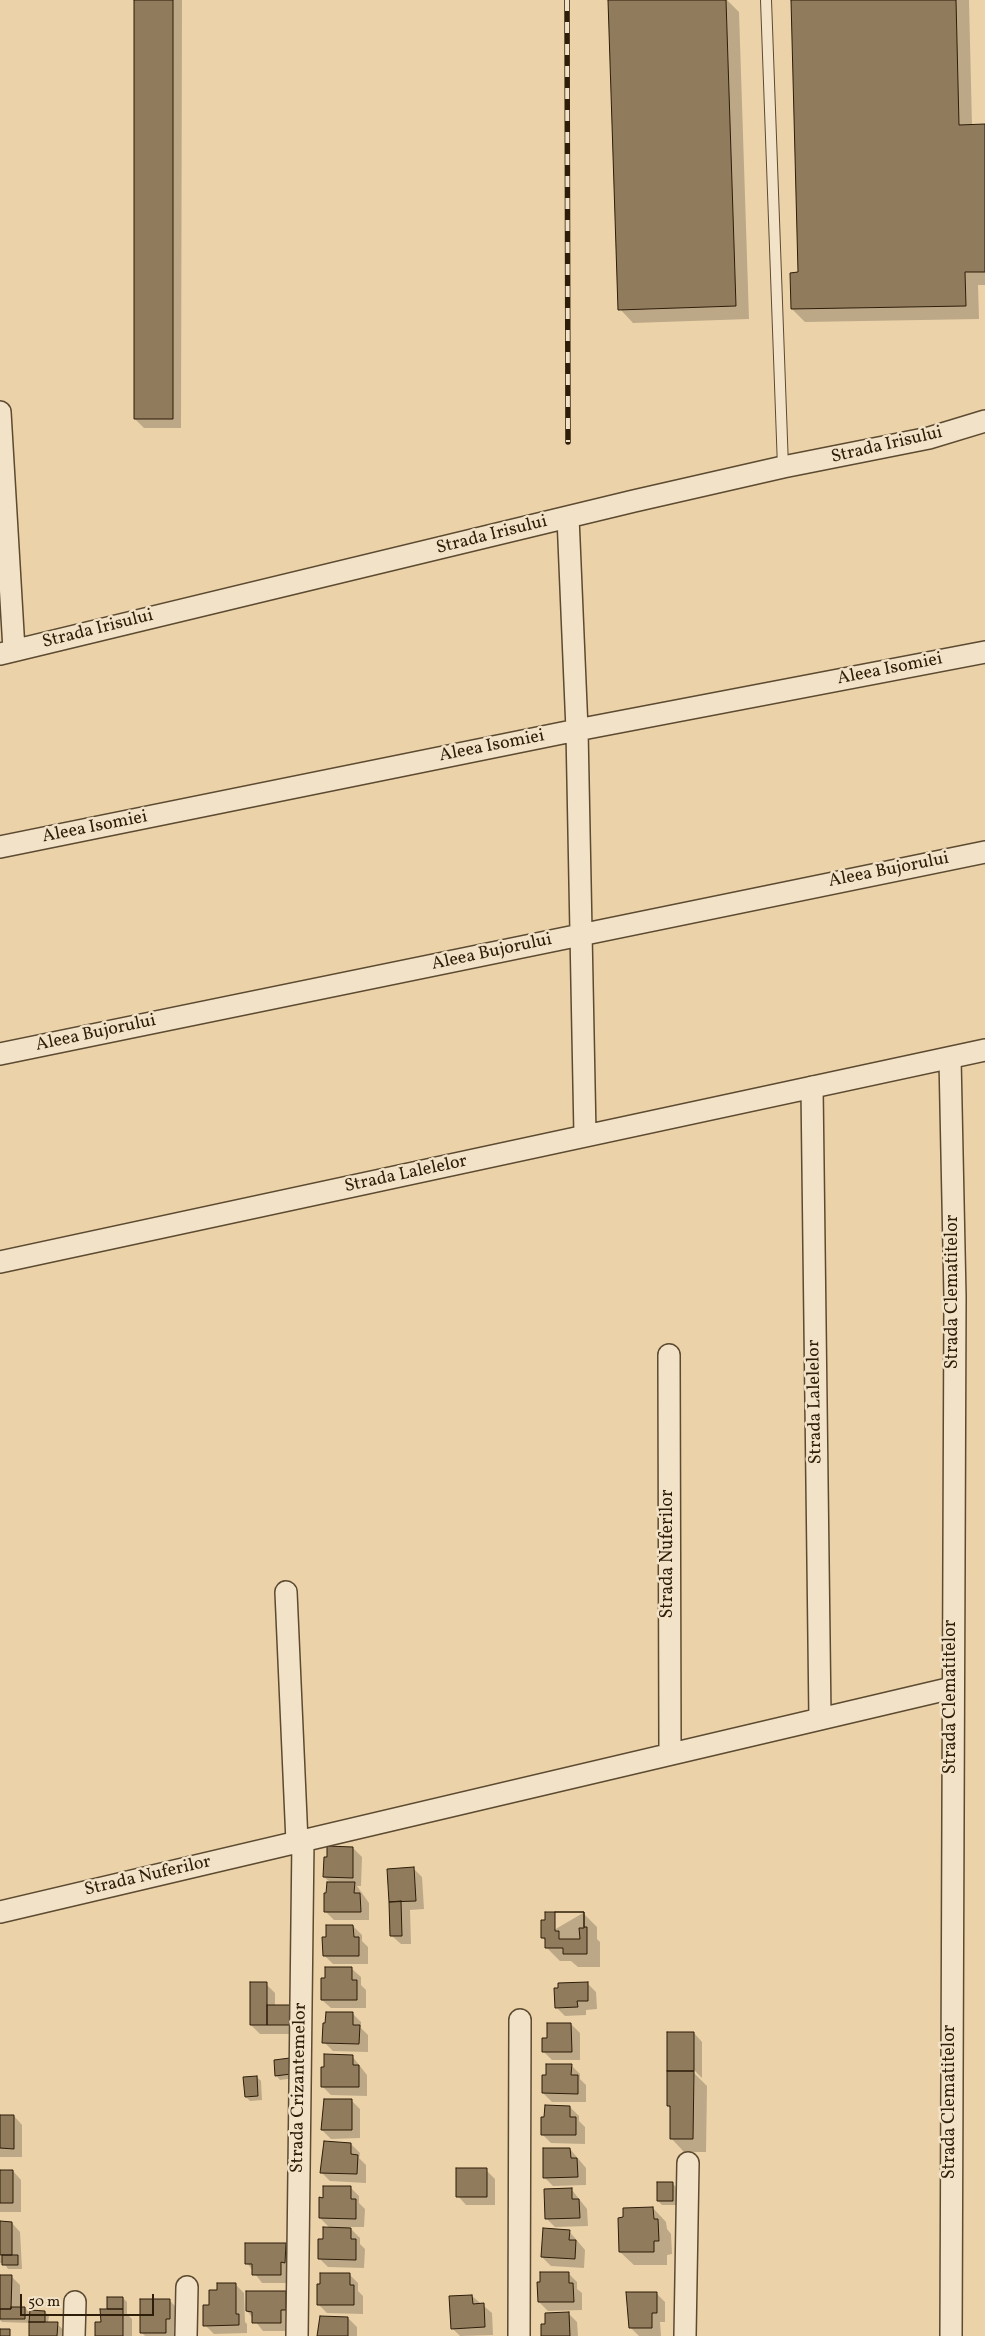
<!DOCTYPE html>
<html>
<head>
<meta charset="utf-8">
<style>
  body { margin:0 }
  #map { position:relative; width:985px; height:2336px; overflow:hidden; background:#ebd2a9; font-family:Vollkorn,serif }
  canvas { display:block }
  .scale { position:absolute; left:20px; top:2294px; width:134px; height:22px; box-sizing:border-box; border:2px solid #2d1d09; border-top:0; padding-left:6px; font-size:15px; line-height:18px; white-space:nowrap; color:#2d1d09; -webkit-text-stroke:4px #f2e2c7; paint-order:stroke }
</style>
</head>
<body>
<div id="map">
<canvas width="985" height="2336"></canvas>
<div class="scale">50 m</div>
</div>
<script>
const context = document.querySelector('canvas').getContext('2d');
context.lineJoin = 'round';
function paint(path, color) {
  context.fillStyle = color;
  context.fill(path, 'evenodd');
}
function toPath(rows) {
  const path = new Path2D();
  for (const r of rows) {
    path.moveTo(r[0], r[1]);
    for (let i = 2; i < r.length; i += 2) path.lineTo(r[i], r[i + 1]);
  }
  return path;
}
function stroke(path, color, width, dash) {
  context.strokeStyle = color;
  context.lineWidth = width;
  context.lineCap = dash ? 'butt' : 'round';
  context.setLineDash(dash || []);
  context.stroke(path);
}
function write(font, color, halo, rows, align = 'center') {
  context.font = font + ' Vollkorn,serif';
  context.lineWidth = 5;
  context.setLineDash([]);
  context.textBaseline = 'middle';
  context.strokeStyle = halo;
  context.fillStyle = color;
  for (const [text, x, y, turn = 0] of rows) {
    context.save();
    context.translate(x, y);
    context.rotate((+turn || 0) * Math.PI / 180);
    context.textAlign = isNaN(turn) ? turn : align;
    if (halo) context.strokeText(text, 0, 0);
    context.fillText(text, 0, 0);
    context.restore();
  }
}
paint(toPath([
  [135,0,182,0,181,428,144,428,135,419],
  [609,0,727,0,739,12,749,319,633,323,620,309],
  [792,0,969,0,972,126,985,125,985,285,978,285,979,319,805,322,792,309,799,274],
  [353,1848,362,1857,361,1886,357,1886,369,1903,369,1920,334,1920,325,1911,331,1883,324,1877],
  [413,1868,422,1877,424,1909,410,1910,411,1944,401,1944,392,1936,388,1870],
  [583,1913,597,1927,597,1939,600,1942,600,1967,578,1967,571,1961,560,1961,546,1947,546,1942,542,1937],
  [353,1926,362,1935,362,1941,368,1947,368,1964,333,1964,324,1955],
  [352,1969,361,1977,361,1985,366,1990,366,2008,331,2008,322,2000],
  [587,1983,596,1992,597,2009,586,2010,586,2015,565,2016,556,2007],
  [266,1984,275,1993,275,2006,302,2034,260,2034,251,2025],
  [352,2013,361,2022,361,2028,368,2035,368,2052,333,2051,324,2042],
  [571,2024,580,2033,580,2060,552,2060,543,2051,548,2039],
  [694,2033,702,2042,702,2078,690,2066,688,2067,707,2086,706,2152,684,2152,671,2138,671,2109,668,2106],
  [352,2056,367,2075,367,2096,331,2095,322,2086],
  [275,2061,295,2078,280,2080,276,2075],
  [571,2065,580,2074,580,2079,586,2085,586,2102,552,2102,543,2093],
  [257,2077,261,2081,262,2100,250,2101,246,2097],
  [351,2100,360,2109,360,2138,331,2139,322,2130],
  [570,2107,579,2116,579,2121,585,2127,585,2144,551,2143,542,2134],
  [0,2116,14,2116,22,2125,22,2157,0,2157],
  [351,2144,360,2153,359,2158,366,2165,366,2183,330,2181,321,2172,322,2154],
  [570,2149,586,2168,586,2185,553,2186,544,2177],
  [486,2170,495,2179,495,2205,466,2205,458,2196],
  [0,2171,13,2171,21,2180,21,2212,0,2212],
  [672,2183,676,2187,677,2205,662,2205,658,2201],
  [350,2187,359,2196,359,2203,365,2209,364,2227,349,2227,360,2238,360,2244,365,2249,364,2268,328,2267,319,2258,324,2240,331,2229,320,2218,324,2199],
  [572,2190,587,2209,588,2226,555,2227,546,2218],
  [653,2208,666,2222,667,2229,671,2234,672,2254,667,2255,667,2265,634,2265,620,2252],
  [0,2223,12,2223,20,2232,22,2269,8,2269,4,2263,0,2263,0,2256,4,2256,4,2254,0,2254],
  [569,2231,585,2250,584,2268,551,2266,542,2257],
  [285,2245,294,2253,289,2283,262,2283,247,2263],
  [568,2273,577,2282,577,2289,582,2293,582,2310,548,2311,539,2302],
  [349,2274,358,2283,358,2291,363,2296,363,2314,327,2313,318,2304],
  [0,2276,11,2276,20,2285,20,2309,25,2308,31,2314,45,2312,49,2316,48,2323,57,2324,66,2332,66,2336,30,2336,31,2323,2,2322,0,2320],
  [235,2284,244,2293,245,2322,247,2324,247,2333,214,2334,205,2325,211,2306,218,2292],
  [285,2292,294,2301,289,2331,263,2331,247,2311],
  [627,2293,656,2293,665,2302,665,2322,660,2322,661,2336,639,2336,630,2327],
  [472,2296,492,2313,493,2335,460,2336,452,2328],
  [123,2298,127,2302,127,2314,132,2319,132,2336,96,2336,111,2310],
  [170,2301,179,2310,179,2327,174,2327,174,2336,145,2336,141,2332],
  [568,2313,577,2322,578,2336,542,2336,546,2325],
  [348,2318,357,2327,357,2336,319,2336]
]), '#0003');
const building = toPath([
  [134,0,173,0,173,419,134,419,134,0],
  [608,0,726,0,736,306,618,310,608,0],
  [791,0,956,0,959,125,985,124,985,272,965,272,966,306,791,309,790,273,798,272,791,0],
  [327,1846,353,1847,353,1878,323,1877,324,1857,327,1857,327,1846],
  [414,1867,416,1901,389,1902,387,1869,414,1867],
  [327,1882,355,1882,354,1893,360,1893,361,1912,324,1912,324,1893,326,1893,327,1882],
  [401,1901,402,1936,390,1936,389,1902,401,1901],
  [545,1912,584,1912,584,1927,587,1927,587,1954,563,1954,563,1948,545,1948,545,1938,541,1938,541,1920,545,1920,545,1912],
  [555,1912,584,1912,584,1928,579,1928,580,1939,559,1939,559,1931,555,1931,555,1912],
  [326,1925,353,1925,354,1937,359,1937,359,1956,323,1956,322,1937,326,1937,326,1925],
  [325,1967,352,1967,352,1980,357,1980,357,2000,321,2000,321,1978,325,1978,325,1967],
  [250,1982,267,1982,267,2025,250,2025,250,1982],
  [588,1982,588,2001,577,2001,578,2007,555,2008,554,1988,558,1988,558,1983,588,1982],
  [267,2005,293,2005,293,2025,267,2025,267,2005],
  [326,2012,353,2012,353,2025,360,2025,359,2044,322,2043,323,2023,325,2023,326,2012],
  [547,2023,571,2023,572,2052,542,2052,542,2038,547,2038,547,2023],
  [667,2032,694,2032,694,2071,667,2071,667,2032],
  [324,2054,353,2055,353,2065,359,2065,359,2087,321,2087,321,2067,324,2067,324,2054],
  [290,2058,291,2074,275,2076,274,2060,290,2058],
  [546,2064,572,2064,571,2075,578,2075,578,2094,542,2093,542,2075,546,2075,546,2064],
  [667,2071,694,2071,693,2139,670,2139,670,2106,667,2106,667,2071],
  [257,2076,258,2096,245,2097,243,2077,257,2076],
  [324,2099,352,2099,352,2130,321,2130,324,2099],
  [545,2105,570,2106,570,2117,576,2117,576,2135,541,2135,541,2117,544,2117,545,2105],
  [0,2115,14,2115,14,2149,0,2148,0,2115],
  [324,2141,351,2143,351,2154,358,2155,357,2174,320,2173,324,2141],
  [543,2148,570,2148,571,2158,577,2158,578,2177,543,2178,543,2148],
  [456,2168,487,2168,487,2197,456,2197,456,2168],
  [0,2170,13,2170,13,2203,0,2203,0,2170],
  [657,2182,673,2182,673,2201,657,2201,657,2182],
  [323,2186,351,2186,351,2199,356,2199,356,2219,319,2218,319,2197,323,2198,323,2186],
  [572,2188,572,2199,579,2199,580,2218,545,2219,544,2189,572,2188],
  [653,2207,654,2219,658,2219,659,2241,654,2241,654,2252,619,2252,618,2218,623,2217,623,2208,653,2207],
  [0,2221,12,2222,12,2255,0,2255,0,2221],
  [323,2227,351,2228,351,2239,356,2239,356,2260,318,2259,318,2239,323,2239,323,2227],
  [543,2228,570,2230,569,2240,576,2240,575,2259,541,2257,543,2228],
  [245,2243,286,2243,285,2263,281,2262,281,2275,252,2275,252,2264,245,2264,245,2243],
  [2,2255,18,2255,18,2265,2,2265,2,2255],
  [540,2272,569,2272,569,2283,573,2283,574,2302,538,2302,537,2282,540,2282,540,2272],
  [320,2273,350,2273,350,2285,354,2285,354,2305,317,2305,317,2284,320,2284,320,2273],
  [0,2275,12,2275,11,2309,0,2309,0,2275],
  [217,2283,236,2283,236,2314,239,2314,239,2325,203,2326,203,2305,209,2305,209,2290,217,2290,217,2283],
  [246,2291,286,2291,286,2310,281,2310,281,2323,252,2323,252,2312,246,2311,246,2291],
  [626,2292,657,2292,657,2313,652,2313,652,2328,629,2328,626,2292],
  [472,2295,473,2304,484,2303,485,2327,451,2329,449,2296,472,2295],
  [107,2297,123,2297,123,2309,107,2309,107,2297],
  [140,2299,170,2299,170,2319,166,2319,166,2333,140,2333,140,2299],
  [11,2307,25,2307,25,2319,0,2319,0,2309,11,2309,11,2307],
  [100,2309,123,2309,123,2336,95,2336,95,2322,101,2322,100,2309],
  [30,2310,45,2311,45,2322,29,2322,30,2310],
  [569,2312,570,2336,541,2336,541,2324,545,2324,545,2313,569,2312],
  [320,2316,348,2317,348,2336,317,2336,320,2316],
  [29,2322,58,2322,57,2336,29,2336,29,2322],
  [0,2329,10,2329,10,2336,0,2336,0,2329]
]);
paint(building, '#907b5c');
stroke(building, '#2d1d09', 1);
const service = toPath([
  [766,0,783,467]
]);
const minor = toPath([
  [0,412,14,650],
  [568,517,577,730,585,1135],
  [0,654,634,501,783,467,929,438,985,421],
  [0,847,577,730,985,652],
  [0,1054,985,852],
  [950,1058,955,1297,951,2336],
  [812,1087,820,1718],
  [0,1262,985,1050],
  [669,1355,670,1754],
  [286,1592,297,1842],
  [0,1912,952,1688],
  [74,2336,75,2302],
  [186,2336,187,2287],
  [297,2336,303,1840],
  [519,2336,520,2020],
  [685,2336,688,2163]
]);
stroke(service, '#5c4a31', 12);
stroke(minor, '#5c4a31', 24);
stroke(service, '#f2e2c7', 10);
stroke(minor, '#f2e2c7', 21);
const rail = toPath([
  [567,0,568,442]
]);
stroke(rail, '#2d1d09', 5.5);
stroke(rail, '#f2e2c7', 4, [11]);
write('18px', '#2d1d09', '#f2e2c7', [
  ["Strada Irisului",887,446,-13],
  ["Strada Irisului",492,536,-14],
  ["Strada Irisului",98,630,-14],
  ["Aleea Isomiei",890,670,-11],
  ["Aleea Isomiei",492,747,-11],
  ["Aleea Isomiei",95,828,-11],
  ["Aleea Bujorului",889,871,-11],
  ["Aleea Bujorului",492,953,-12],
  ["Aleea Bujorului",96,1034,-12],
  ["Strada Lalelelor",406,1175,-12],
  ["Strada Clematitelor",954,1292,-90],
  ["Strada Lalelelor",816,1402,-91],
  ["Strada Nuferilor",669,1554,-90],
  ["Strada Clematitelor",952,1697,-90],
  ["Strada Nuferilor",148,1877,-13],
  ["Strada Crizantemelor",300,2088,-89],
  ["Strada Clematitelor",951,2102,-90]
]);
</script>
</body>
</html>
